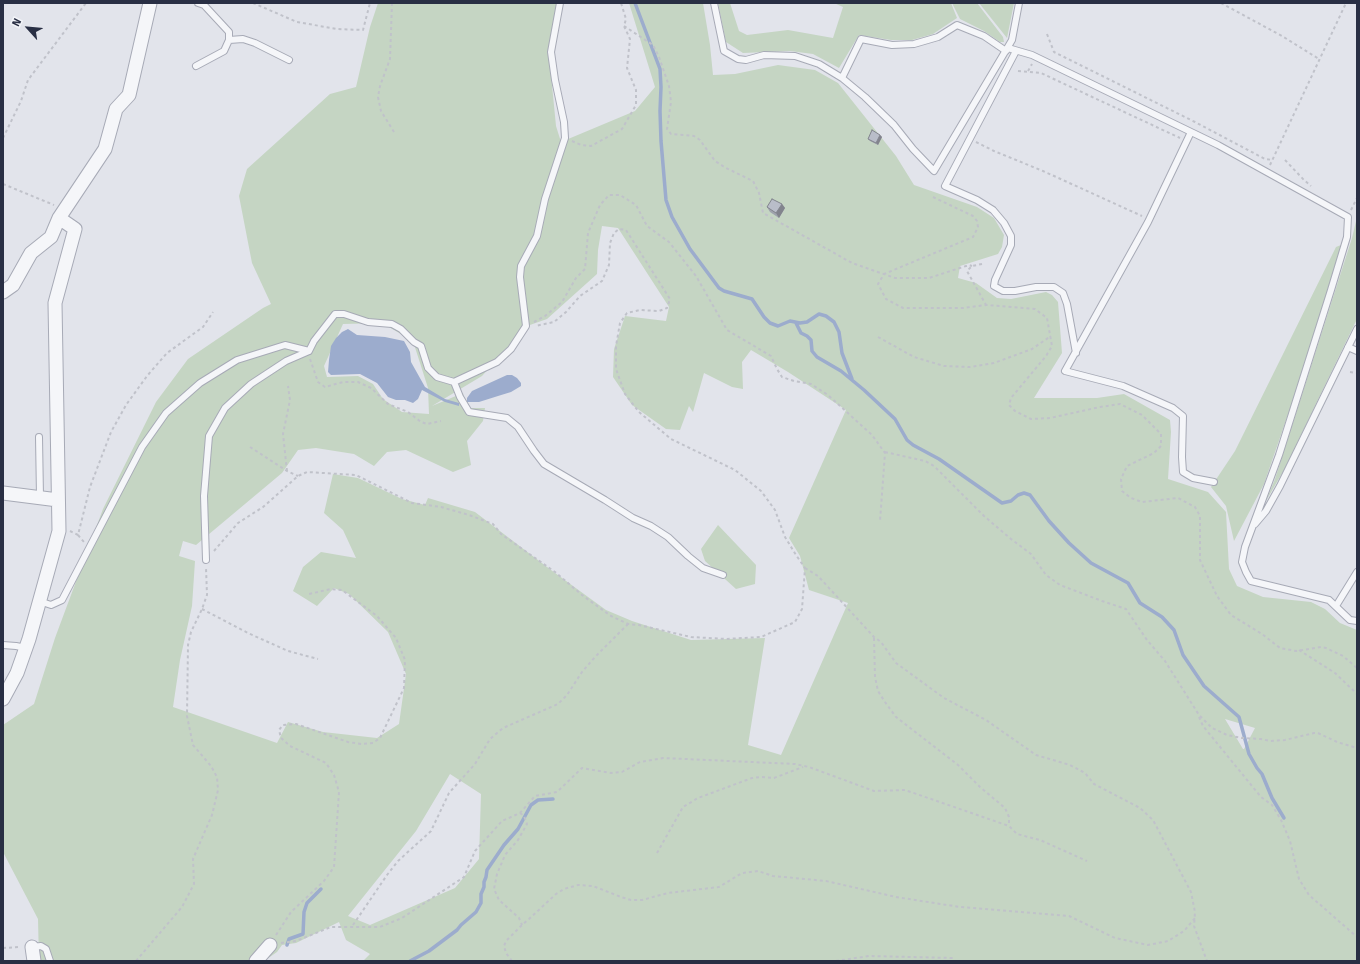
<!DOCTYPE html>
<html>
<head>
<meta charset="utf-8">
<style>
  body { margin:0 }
  #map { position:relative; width:1360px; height:964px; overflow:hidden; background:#e2e4eb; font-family:"Fira Sans",sans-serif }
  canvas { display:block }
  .frame { position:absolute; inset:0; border:4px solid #292f44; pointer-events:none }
  .north { position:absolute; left:8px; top:8px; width:40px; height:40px; -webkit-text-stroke:3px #f2f4f8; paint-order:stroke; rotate:297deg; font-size:11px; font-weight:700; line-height:16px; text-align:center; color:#292f44 }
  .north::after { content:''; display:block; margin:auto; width:14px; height:18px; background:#292f44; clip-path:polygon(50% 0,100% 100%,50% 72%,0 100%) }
</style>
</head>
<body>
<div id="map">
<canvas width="1360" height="964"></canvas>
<div class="frame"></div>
<div class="north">N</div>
</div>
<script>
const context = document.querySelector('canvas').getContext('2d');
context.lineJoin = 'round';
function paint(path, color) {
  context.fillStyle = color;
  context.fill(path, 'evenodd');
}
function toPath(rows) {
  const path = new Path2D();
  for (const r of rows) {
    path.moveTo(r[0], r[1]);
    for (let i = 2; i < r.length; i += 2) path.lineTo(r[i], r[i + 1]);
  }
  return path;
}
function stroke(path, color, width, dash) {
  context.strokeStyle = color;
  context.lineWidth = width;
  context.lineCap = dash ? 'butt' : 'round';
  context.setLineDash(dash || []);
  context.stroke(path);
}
paint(toPath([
  [378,3,561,3,551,75,556,126,561,142,635,111,655,87,629,3,703,3,710,45,713,75,735,74,778,65,815,70,838,83,896,156,914,185,977,207,994,218,1004,235,1002,247,998,254,960,266,958,278,976,283,997,298,1011,299,1046,292,1052,295,1058,302,1062,353,1034,398,1097,398,1124,394,1170,420,1171,432,1168,479,1208,492,1226,512,1229,569,1237,586,1263,597,1311,602,1325,609,1340,623,1357,630,1357,961,363,961,370,954,346,940,339,922,296,943,282,945,277,952,264,961,39,961,38,919,3,852,3,725,34,704,55,638,103,509,156,402,188,359,263,308,271,304,252,263,239,196,247,169,330,94,356,87,370,27],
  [602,226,618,228,669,307,666,321,625,316,614,349,613,377,632,405,666,429,680,430,689,406,693,412,704,373,732,387,743,389,742,362,751,350,788,372,846,410,789,538,800,556,809,590,848,603,781,755,748,745,765,638,691,640,632,621,606,610,551,570,475,512,428,498,425,505,402,499,358,478,333,474,324,513,343,530,356,558,321,552,303,567,293,591,317,606,334,588,349,594,388,632,406,674,399,724,377,738,323,732,288,722,277,743,173,707,180,660,192,606,195,561,179,556,183,541,196,545,282,473,298,450,316,448,354,454,374,466,387,452,406,450,453,472,471,465,467,441,483,421,485,408,465,408,463,393,432,406,482,376,527,326,547,319,597,274,598,250],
  [382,323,413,341,428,388,429,414,402,412,383,399,373,384,358,376,327,377,324,366,343,324],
  [1225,719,1255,728,1244,749,1243,749],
  [450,774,481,794,479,859,455,888,370,925,348,916,416,831],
  [718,3,730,3,739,31,747,35,788,30,833,38,843,7,834,3,951,3,957,18,933,34,912,40,891,40,859,35,839,68,813,54,790,51,743,53,726,42],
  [952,3,977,3,1003,37,1004,42,1000,42,984,31,960,19],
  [979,3,1014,3,1007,38],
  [1357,217,1357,319,1285,468,1266,501,1275,479,1352,238],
  [1341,245,1304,368,1264,484,1234,541,1226,506,1211,487,1235,451,1336,247],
  [718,525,756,565,755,584,736,589,705,561,701,549]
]), '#c5d5c3');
paint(toPath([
  [348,329,357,335,385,337,404,341,410,352,411,362,425,387,445,399,459,403,459,406,445,402,422,390,418,399,413,403,405,400,396,400,388,397,377,383,360,374,331,375,328,372,329,360,331,346,336,338,342,332],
  [507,375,512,375,517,378,521,383,521,386,511,392,498,396,479,402,467,402,467,398,472,391]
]), '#9caccd');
stroke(toPath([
  [635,3,660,69,661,87,660,111,661,141,666,200,672,217,690,249,719,288,724,291,752,299,764,317,770,323,778,326,790,321,800,323,807,322,819,314,826,316,834,322,839,332,842,353,852,379],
  [796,323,801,333,807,336,811,340,812,351,817,357,841,371,864,390,895,419,907,440,913,445,939,459,1002,503,1011,501,1018,495,1024,493,1030,495,1049,521,1069,543,1091,563,1128,583,1140,603,1162,617,1174,630,1183,655,1204,686,1239,717,1249,754,1257,768,1262,774,1272,798,1284,818],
  [287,945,289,939,303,934,304,912,307,903,321,889],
  [410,961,429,951,457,930,461,925,476,912,481,903,481,894,484,887,484,882,486,877,487,870,504,845,518,829,531,805,538,800,553,799]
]), '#9caccd', 3.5);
const service = toPath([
  [714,3,724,51,738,59,746,60,764,55,795,56,819,64,842,78,865,97,894,125,913,149,934,171,1012,40,1019,3],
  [229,40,243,39,255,43,289,60],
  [1008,48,1032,55,1218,145,1348,217,1347,237,1331,290,1279,455,1245,547,1242,562,1246,572,1251,581,1329,600,1350,620,1357,621],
  [1016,51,945,186,977,200,993,210,1004,223,1011,236,1011,245,995,280,994,286,1003,291,1015,291,1036,287,1054,287,1063,293,1067,304,1076,353],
  [196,66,224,51,229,40,229,32,204,5,198,3],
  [842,78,861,39,892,45,914,44,938,37,957,25,984,36,1006,51],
  [1191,132,1148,222,1065,371,1123,386,1173,408,1183,416,1182,457,1183,472,1193,478,1214,482],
  [1348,347,1357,351],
  [454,382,460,397,469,412,507,418,518,427,534,451,544,464,605,500,633,518,651,526,668,537,688,556,703,568,723,575],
  [39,437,40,497],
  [1255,524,1266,511,1280,486,1357,329],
  [206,560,204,496,209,436,225,408,251,384,286,361,309,351,314,341,335,314,344,314,368,322,392,324,401,329,414,342,421,346,428,368,437,377,454,382,497,362,511,349,526,326,520,277,521,266,537,236,545,199,565,138,564,122,555,80,551,52,560,3],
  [39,601,51,605,62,600,142,447,166,413,200,383,237,360,285,345,309,351],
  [1336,606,1357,572],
  [3,645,16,646,26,648],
  [32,947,41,946,46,949,50,961]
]);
const minor = toPath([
  [3,292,13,285,31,253,51,237,59,218,105,149,116,109,129,95,150,3],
  [3,493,58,500],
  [3,699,17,673,29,639,59,531,55,303,75,229,59,218],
  [32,947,34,961],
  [256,961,270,945]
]);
stroke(service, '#a7aab6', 8);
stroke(minor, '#a7aab6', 15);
stroke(toPath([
  [253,3,297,22,337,29,363,30,370,3],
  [392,3,390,59,380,86,378,97,381,111,394,132],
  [1221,3,1282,36,1319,59],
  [624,26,653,45,659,57,669,86,671,102,667,129,671,134,694,136,700,140,715,161,726,168,753,181,759,193,763,213,852,263,895,278,929,278,969,265,972,266],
  [1047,34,1054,52,1195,122,1265,159,1273,160],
  [1018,71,1041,73,1180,138],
  [1028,71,1032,64],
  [3,138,21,101,28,80,86,3],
  [572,141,581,145,591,146,622,129,636,105,636,90,627,68,630,39,624,26,626,19,621,3],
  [976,142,994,151,1043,171,1142,216],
  [1285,160,1304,180,1311,186],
  [1270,165,1346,3],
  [3,184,54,205],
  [933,197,973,216,977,221,978,227,973,237,884,274,878,284,886,299,903,308,963,308,986,305,1035,309,1047,318,1052,346,1046,356,1011,398,1009,405,1015,411,1031,419,1050,418,1100,407,1120,404,1142,415,1161,434,1161,446,1154,453,1127,466,1121,479,1122,491,1131,498,1142,502,1178,498,1195,507,1200,516,1200,560,1217,596,1231,615,1262,634,1280,648,1296,651,1321,647,1326,648,1343,656,1357,668],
  [1351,210,1357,198],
  [982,264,972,266,967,271,986,305],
  [534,322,545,316,562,302,576,278,585,269,588,233,600,205,609,195,620,195,636,205,647,226,669,242,696,276,727,330,771,356,777,369,782,377,794,381,811,384,828,395,872,435,885,453,880,521],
  [878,337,914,357,944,366,970,367,994,363,1032,349,1051,336],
  [310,359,318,382,325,387,343,382,358,382,371,388,388,404,408,412,421,422,427,424,441,421],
  [1350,372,1357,373],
  [250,447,287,471,298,476],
  [885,452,925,461,934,466,984,516,1011,539,1031,554,1046,575,1060,585,1102,601,1126,609,1147,640,1165,661,1199,715,1212,728,1227,735,1242,738,1261,739,1270,741,1285,740,1314,733,1318,733,1337,742,1357,748],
  [287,471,283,434,290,400,288,386],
  [70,531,78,535,90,487,111,432,126,405,147,376,167,353,203,327,213,312],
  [78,535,84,542],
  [214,551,238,523,263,507,298,476,307,472,356,475,412,503,441,507,469,515,493,524,501,534,555,572,582,595,611,616,628,624,639,625,691,637,726,639,761,637,795,622,802,609,805,568,796,555,785,537,775,510,761,491,735,470,671,439,639,412,625,394,616,369,616,346,620,323,627,313,640,310,659,311,667,308,670,299,626,230,619,229,614,233,610,243,609,265,602,281,580,296,566,312,554,322,535,326],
  [805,568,818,576,874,637,881,642,896,663,944,698,986,720,1036,755,1070,765,1085,773,1094,784,1140,808,1153,820,1191,892,1195,912,1194,926,1207,961],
  [202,609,248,633,288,651,318,659],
  [874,638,875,677,878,691,885,702,896,717,958,765,980,787,1005,808,1009,817,1009,826],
  [1299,650,1335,673,1357,694],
  [1199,717,1203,726,1261,797,1272,805,1281,820,1290,841,1299,879,1309,895,1357,937],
  [520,813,524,816,527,824,518,840,505,855,497,874,494,889,499,900,519,918,522,925],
  [657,853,683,807,698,798,752,778,762,777,774,778,803,767],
  [353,925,387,875,398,861,431,831,449,793,475,764,490,739,503,728,558,704,567,695,582,672,595,657,628,624],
  [276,935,291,912,324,881,334,867,339,792,334,775,326,763,290,746,281,738,279,730,283,725,296,724,348,742,361,744,373,743,380,738,404,688,405,660,396,638,377,616,342,590,331,589,309,594],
  [281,943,296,941,331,927,380,927,402,918,464,877,475,851,502,821,520,813,535,796,557,792,582,768,611,773,622,772,640,762,663,758,795,764,809,767,874,791,905,790,1009,826,1017,834,1040,840,1087,861],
  [3,948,20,947],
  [136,961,182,907,194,884,193,859,212,815,218,790,217,777,211,766,193,745,187,716,188,645,191,632,202,609,207,595,206,568],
  [512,961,506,953,504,946,506,941,522,925,529,919,556,894,564,889,578,885,593,886,621,897,631,900,642,900,668,893,719,887,742,873,758,871,773,876,826,881,896,897,960,907,1069,916,1115,938,1148,945,1168,941,1184,931,1195,918],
  [836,961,869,956,953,958]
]), '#c0c2ca', 2, [3, 3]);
stroke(service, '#f5f6f9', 6);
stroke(minor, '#f5f6f9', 13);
paint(toPath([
  [880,135,882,137,878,145,870,141,868,139],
  [782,204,785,208,779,218,770,212,767,207]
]), '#9fa3ad');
paint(toPath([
  [880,135,882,137,878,145,876,143],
  [782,204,785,208,779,218,776,213]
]), '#82848d');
const building = toPath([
  [872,130,880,135,876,143,868,139,872,130],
  [772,199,782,204,776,213,767,207,772,199]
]);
paint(building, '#b9bdc9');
stroke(building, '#82848d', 1);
</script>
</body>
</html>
